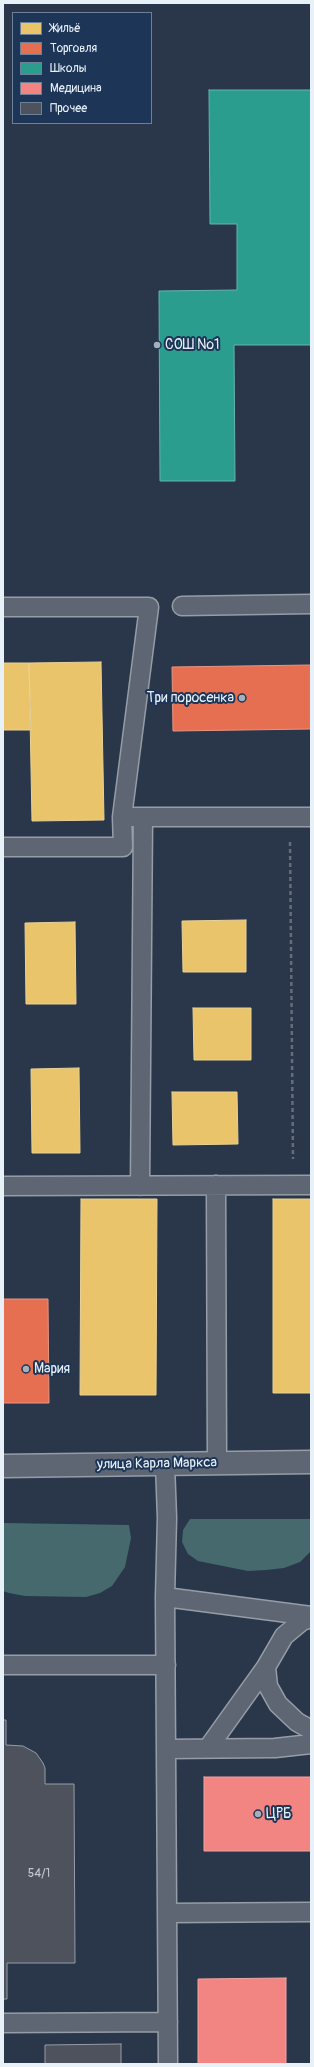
<!DOCTYPE html>
<html>
<head>
<meta charset="utf-8">
<style>
  body { margin:0 }
  #map { position:relative; width:314px; height:2067px; overflow:hidden; background:#2a374a; font-family:Pangolin,sans-serif }
  canvas { display:block }
  .frame { position:absolute; inset:0; border:4px solid #e8f1f8; pointer-events:none }
  .legend { position:absolute; left:12px; top:12px; width:140px; height:112px; box-sizing:border-box; background:#1d3557; border:1px solid #6e8097; margin:0; padding:5px 7px; list-style:none; font-size:12px; color:#e8f1f8 }
  .legend li { display:flex; align-items:center; gap:8px; height:20px }
  .legend b { width:20px; border:1px solid #6e8097 }
</style>
</head>
<body>
<div id="map">
<canvas width="314" height="2067"></canvas>
<div class="frame"></div>
<ul class="legend">
<li><b style="height:11px;background:#e9c46a"></b>Жильё</li>
<li><b style="height:11px;background:#e76f51"></b>Торговля</li>
<li><b style="height:11px;background:#2a9d8f"></b>Школы</li>
<li><b style="height:11px;background:#f28482"></b>Медицина</li>
<li><b style="height:11px;background:#4d525d"></b>Прочее</li>
</ul>
</div>
<script>
const context = document.querySelector('canvas').getContext('2d');
context.lineJoin = 'round';
function paint(path, color) {
  context.fillStyle = color;
  context.fill(path, 'evenodd');
}
function toPath(rows) {
  const path = new Path2D();
  for (const r of rows) {
    path.moveTo(r[0], r[1]);
    for (let i = 2; i < r.length; i += 2) path.lineTo(r[i], r[i + 1]);
  }
  return path;
}
function stroke(path, color, width, dash) {
  context.strokeStyle = color;
  context.lineWidth = width;
  context.lineCap = dash ? 'butt' : 'round';
  context.setLineDash(dash || []);
  context.stroke(path);
}
function write(font, color, halo, rows, align = 'center') {
  context.font = font + ' Pangolin,sans-serif';
  context.lineWidth = 4;
  context.setLineDash([]);
  context.textBaseline = 'middle';
  context.strokeStyle = halo;
  context.fillStyle = color;
  for (const [text, x, y, turn = 0] of rows) {
    context.save();
    context.translate(x, y);
    context.rotate((+turn || 0) * Math.PI / 180);
    context.textAlign = isNaN(turn) ? turn : align;
    if (halo) context.strokeText(text, 0, 0);
    context.fillText(text, 0, 0);
    context.restore();
  }
}
paint(toPath([
  [190,1519,311,1519,311,1551,300,1562,284,1568,266,1570,248,1571,198,1561,188,1554,182,1542,183,1530],
  [3,1523,129,1525,131,1538,125,1567,112,1586,100,1593,86,1597,25,1596,9,1593,3,1591]
]), '#46696e');
const homes = toPath([
  [101,662,104,820,32,821,29,663,101,662],
  [3,663,29,663,31,730,3,730,3,663],
  [246,920,246,972,183,972,182,921,246,920],
  [75,922,76,1004,26,1004,25,923,75,922],
  [193,1008,251,1008,251,1060,194,1060,193,1008],
  [79,1068,80,1153,32,1153,31,1069,79,1068],
  [172,1092,237,1092,238,1144,173,1145,172,1092],
  [81,1199,157,1199,156,1395,80,1395,81,1199],
  [273,1199,311,1199,311,1393,273,1393,273,1199]
]);
paint(homes, '#e9c46a');
stroke(homes, '#e9d295', 1);
const shops = toPath([
  [311,665,311,729,173,731,172,667,311,665],
  [3,1299,48,1299,49,1403,3,1403,3,1299]
]);
paint(shops, '#e76f51');
stroke(shops, '#e79683', 1);
const schools = toPath([
  [209,90,311,90,311,345,234,345,235,481,160,481,159,291,237,290,237,224,210,224,209,90]
]);
paint(schools, '#2a9d8f');
stroke(schools, '#63b6ae', 1);
const health = toPath([
  [204,1777,311,1777,311,1851,204,1851,204,1777],
  [286,1978,286,2064,198,2064,198,1979,286,1978]
]);
paint(health, '#f28482');
stroke(health, '#efa5a5', 1);
const building = toPath([
  [3,1720,6,1720,6,1745,23,1746,36,1753,43,1763,45,1768,45,1784,74,1784,75,1963,7,1963,7,1999,3,1999,3,1720],
  [121,2044,121,2064,45,2064,45,2045,121,2044]
]);
paint(building, '#4d525d');
stroke(building, '#959da7', 1);
const lane = toPath([
  [182,606,311,604],
  [3,607,149,607,122,817,123,847,3,847],
  [132,817,311,817],
  [216,1185,217,1463],
  [3,1186,311,1185],
  [140,1186,143,817],
  [165,1464,167,1518,165,1597,168,2064],
  [165,1597,311,1616],
  [311,1618,302,1621,284,1636,266,1667,268,1686,278,1704,297,1722,311,1730],
  [3,1665,166,1665],
  [208,1748,266,1667],
  [167,1749,275,1748,311,1744],
  [167,1913,311,1912],
  [3,2023,168,2022]
]);
const secondary = toPath([
  [3,1466,311,1462]
]);
stroke(lane, '#959da7', 21);
stroke(secondary, '#959da7', 25);
stroke(toPath([
  [290,842,293,1159]
]), '#656d78', 2.5, [4, 3]);
stroke(lane, '#5d6672', 18);
stroke(secondary, '#5d6672', 22);
for (const [x, y, r, color] of [
  [157,345,4,"#a6b0bb"],
  [242,698,4,"#a6b0bb"],
  [26,1369,4,"#a6b0bb"],
  [258,1814,4,"#a6b0bb"]
]) {
  const dot = new Path2D();
  dot.arc(x, y, r, 0, 2 * Math.PI);
  context.fillStyle = color;
  context.fill(dot);
  stroke(dot, '#1d3557', 1.5);
}
write('12px', '#c1c9d1', null, [
  ["54/1",39,1874]
]);
write('14px', '#e8f1f8', '#1d3557', [
  ["СОШ №1",165,345],
  ["Три поросенка",234,698,"right"],
  ["Мария",34,1369],
  ["ЦРБ",266,1814]
], 'left');
write('14px', '#e8f1f8', '#1d3557', [
  ["улица Карла Маркса",157,1464,-1]
]);
</script>
</body>
</html>
